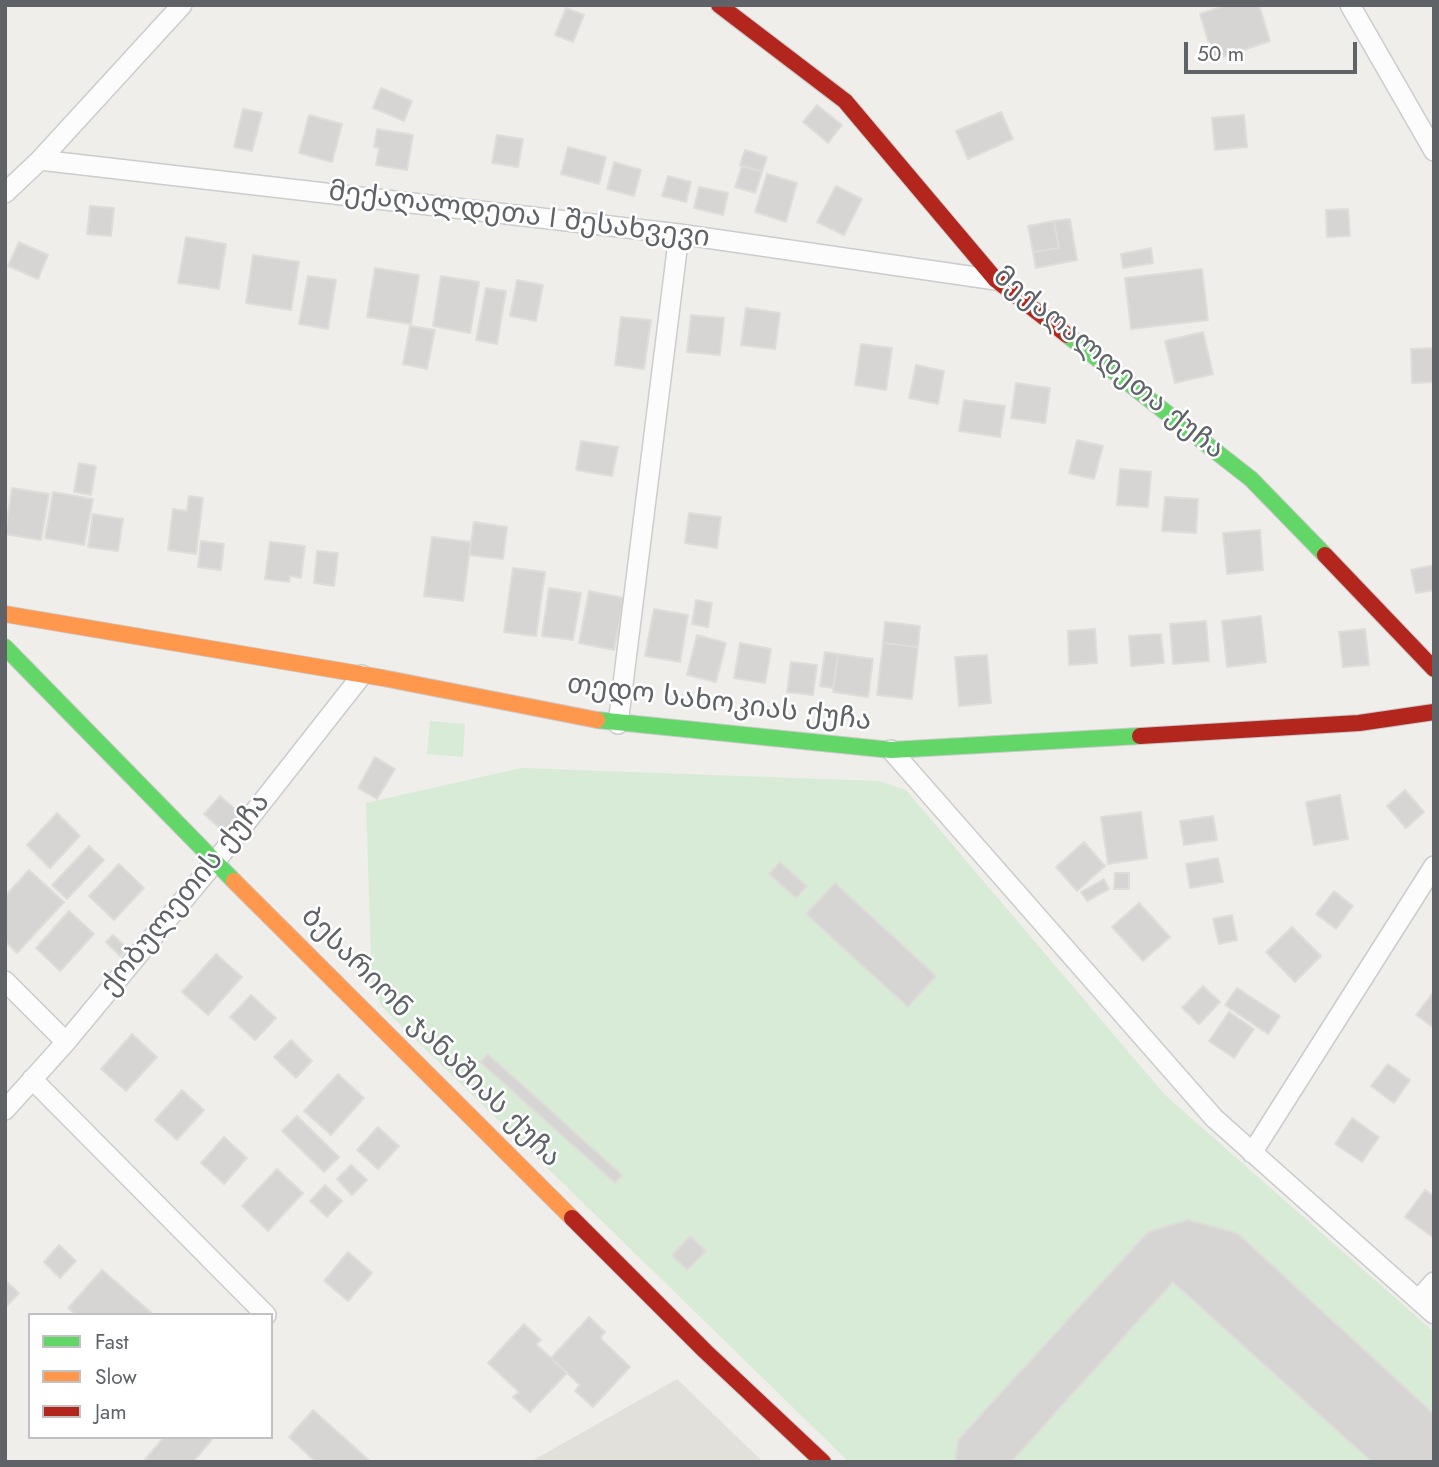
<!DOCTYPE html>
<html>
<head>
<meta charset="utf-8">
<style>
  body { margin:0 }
  #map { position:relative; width:1439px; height:1467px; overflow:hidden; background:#efeeea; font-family:Jost,sans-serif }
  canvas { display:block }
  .frame { position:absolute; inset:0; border:7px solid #5f6368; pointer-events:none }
  .legend { position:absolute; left:28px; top:1313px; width:245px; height:126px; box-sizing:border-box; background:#fff; border:2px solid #bfc1c3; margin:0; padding:9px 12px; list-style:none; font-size:21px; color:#5f6368 }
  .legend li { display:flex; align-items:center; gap:14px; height:35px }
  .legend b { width:35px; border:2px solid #bfc1c3 }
  .scale { position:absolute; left:1184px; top:42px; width:173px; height:32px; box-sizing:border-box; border:4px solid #5f6368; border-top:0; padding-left:9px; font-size:21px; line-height:24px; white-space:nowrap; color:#5f6368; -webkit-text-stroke:5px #fff; paint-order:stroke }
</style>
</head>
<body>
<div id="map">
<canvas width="1439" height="1467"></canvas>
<div class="frame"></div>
<ul class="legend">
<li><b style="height:9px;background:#63d668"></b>Fast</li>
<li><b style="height:9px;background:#ff974d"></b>Slow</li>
<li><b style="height:9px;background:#b3261e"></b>Jam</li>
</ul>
<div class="scale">50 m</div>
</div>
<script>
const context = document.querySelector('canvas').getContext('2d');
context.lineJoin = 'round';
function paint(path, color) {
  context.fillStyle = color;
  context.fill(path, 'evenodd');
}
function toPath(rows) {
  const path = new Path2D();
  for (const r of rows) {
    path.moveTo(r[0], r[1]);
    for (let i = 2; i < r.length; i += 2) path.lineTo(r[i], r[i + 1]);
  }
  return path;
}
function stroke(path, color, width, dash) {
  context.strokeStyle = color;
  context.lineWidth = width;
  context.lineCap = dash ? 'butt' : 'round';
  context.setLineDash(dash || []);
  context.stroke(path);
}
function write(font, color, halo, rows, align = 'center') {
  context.font = font + ' Jost,"Noto Sans Georgian",sans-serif';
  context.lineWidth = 5;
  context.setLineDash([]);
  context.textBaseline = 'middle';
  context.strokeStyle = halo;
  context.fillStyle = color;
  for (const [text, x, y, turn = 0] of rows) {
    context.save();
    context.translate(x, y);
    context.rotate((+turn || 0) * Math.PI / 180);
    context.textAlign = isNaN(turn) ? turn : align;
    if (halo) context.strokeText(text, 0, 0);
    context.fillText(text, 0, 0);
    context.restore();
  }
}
paint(toPath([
  [677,1379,763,1462,530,1462]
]), '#e2e0da');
paint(toPath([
  [430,721,465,724,463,757,427,754],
  [521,768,878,781,906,790,1165,1095,1434,1332,1434,1462,849,1462,383,1008,372,988,366,803]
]), '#d8ebd6');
const building = toPath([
  [1226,5,1259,5,1270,41,1214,60,1200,14,1226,5],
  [566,8,584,15,573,42,555,35,566,8],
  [381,88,412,101,404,121,373,108,381,88],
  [817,105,842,125,828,143,803,122,817,105],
  [243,109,262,113,252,151,234,147,243,109],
  [1001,112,1013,139,968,159,956,131,1001,112],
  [309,115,342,124,332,162,299,153,309,115],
  [1244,115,1247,147,1215,150,1212,118,1244,115],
  [377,129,413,135,407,170,376,165,379,148,374,147,377,129],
  [497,135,523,139,518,167,492,163,497,135],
  [568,147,606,157,599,184,561,174,568,147],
  [745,150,767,157,762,172,740,165,745,150],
  [614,162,641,170,634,196,607,189,614,162],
  [742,166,762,172,755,193,735,187,742,166],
  [767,174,797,183,786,222,755,212,767,174],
  [668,176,691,182,686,202,662,196,668,176],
  [836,186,862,199,844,235,817,222,836,186],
  [699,187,728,193,723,215,694,208,699,187],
  [90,206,114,208,111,236,87,234,90,206],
  [1348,209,1350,236,1327,237,1326,210,1348,209],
  [1070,219,1077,260,1036,268,1033,252,1059,248,1054,221,1070,219],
  [1054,221,1059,248,1033,252,1028,226,1054,221],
  [186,237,226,244,219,289,178,283,186,237],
  [19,242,48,255,38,279,8,266,19,242],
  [1151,248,1153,263,1123,268,1121,254,1151,248],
  [253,255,299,262,291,310,246,303,253,255],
  [375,268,419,275,411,324,367,317,375,268],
  [1202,269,1208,320,1131,329,1125,278,1202,269],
  [308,276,336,280,328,329,299,324,308,276],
  [441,276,479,282,470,333,433,326,441,276],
  [517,280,543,285,536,321,510,316,517,280],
  [486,288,506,291,497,344,476,340,486,288],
  [746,308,780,313,775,349,741,345,746,308],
  [691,315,724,318,720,355,687,352,691,315],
  [621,317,651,320,644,369,615,365,621,317],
  [410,326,435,330,427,369,403,364,410,326],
  [1203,332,1213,374,1175,383,1165,341,1203,332],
  [861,344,892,348,886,390,855,385,861,344],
  [1434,348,1434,382,1412,383,1411,349,1434,348],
  [916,365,944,371,938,404,909,398,916,365],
  [1016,383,1050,388,1045,423,1011,418,1016,383],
  [964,400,1005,406,1000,437,959,431,964,400],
  [1077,440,1103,446,1094,479,1069,473,1077,440],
  [581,441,618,447,612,476,576,470,581,441],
  [79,463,96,466,91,495,74,492,79,463],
  [1120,469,1151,472,1148,507,1117,505,1120,469],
  [12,488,49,494,41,540,5,534,12,488],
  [53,492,93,499,84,545,45,538,53,492],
  [189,496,203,498,196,554,168,550,173,509,187,511,189,496],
  [1165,497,1198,499,1196,533,1162,531,1165,497],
  [689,513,721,517,717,548,685,543,689,513],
  [93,514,123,519,118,551,88,547,93,514],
  [474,522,507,527,503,559,469,555,474,522],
  [1260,530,1263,570,1227,574,1223,533,1260,530],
  [432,537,471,542,463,601,424,596,432,537],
  [201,541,224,544,221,570,198,567,201,541],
  [270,542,305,546,301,578,290,576,289,582,265,579,270,542],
  [317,551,338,553,334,586,314,583,317,551],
  [1434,565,1434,590,1416,593,1411,570,1434,565],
  [513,568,545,572,536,636,504,632,513,568],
  [549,588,581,593,573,640,542,636,549,588],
  [589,591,624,598,614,650,579,643,589,591],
  [696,600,712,603,708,627,692,624,696,600],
  [654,609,688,615,680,662,645,656,654,609],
  [1261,616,1266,662,1227,667,1222,621,1261,616],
  [1206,621,1209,661,1173,664,1170,624,1206,621],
  [885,622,920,626,918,647,883,643,885,622],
  [1095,629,1097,663,1069,665,1068,631,1095,629],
  [1365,629,1369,665,1343,667,1339,632,1365,629],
  [1161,634,1164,663,1131,666,1129,636,1161,634],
  [697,635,726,643,716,682,687,675,697,635],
  [740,643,771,649,765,683,734,678,740,643],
  [883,643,918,647,912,699,877,695,883,643],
  [825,652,838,654,833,688,820,686,825,652],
  [838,654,873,659,868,697,833,692,838,654],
  [987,655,991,703,959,706,955,657,987,655],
  [791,662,817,665,813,695,787,692,791,662],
  [375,757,395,769,377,799,358,788,375,757],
  [1405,790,1424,812,1406,828,1387,806,1405,790],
  [1340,795,1348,839,1314,845,1306,802,1340,795],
  [220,796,242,815,225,833,204,814,220,796],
  [1141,812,1147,858,1108,864,1101,817,1141,812],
  [57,813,80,836,50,868,27,845,57,813],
  [1213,816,1217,840,1184,845,1180,821,1213,816],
  [1084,842,1105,866,1077,891,1056,867,1084,842],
  [89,846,104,860,67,899,52,885,89,846],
  [1218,858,1223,882,1190,888,1186,864,1218,858],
  [780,862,807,886,796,898,769,874,780,862],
  [119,864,144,888,114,920,89,896,119,864],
  [29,870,64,902,17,953,5,941,5,896,29,870],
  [1115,873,1129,873,1129,889,1114,889,1115,873],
  [1104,879,1109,889,1087,901,1081,892,1104,879],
  [835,883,936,976,908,1007,806,914,835,883],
  [1334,891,1353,906,1336,929,1316,914,1334,891],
  [1139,903,1170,937,1143,961,1112,927,1139,903],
  [69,911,94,934,60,971,36,948,69,911],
  [1232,915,1237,940,1219,944,1213,919,1232,915],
  [1292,927,1321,956,1295,982,1266,952,1292,927],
  [113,935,127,948,120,956,106,942,113,935],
  [216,954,242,977,208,1015,182,992,216,954],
  [1203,986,1220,1002,1199,1024,1182,1008,1203,986],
  [1237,988,1280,1016,1268,1034,1225,1005,1237,988],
  [1434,991,1434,1028,1416,1015,1434,991],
  [251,995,276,1018,255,1040,230,1017,251,995],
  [1229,1012,1254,1029,1234,1058,1209,1041,1229,1012],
  [132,1034,157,1057,126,1091,101,1069,132,1034],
  [291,1040,312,1061,296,1078,274,1057,291,1040],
  [488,1054,622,1175,615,1183,480,1062,488,1054],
  [1388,1064,1410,1080,1394,1103,1371,1086,1388,1064],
  [338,1074,364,1098,331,1135,304,1111,338,1074],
  [182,1090,204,1110,177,1140,155,1120,182,1090],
  [297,1116,339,1157,324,1172,282,1131,297,1116],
  [1352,1118,1379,1137,1362,1162,1335,1144,1352,1118],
  [378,1127,399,1146,378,1169,357,1150,378,1127],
  [224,1137,247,1158,224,1184,201,1163,224,1137],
  [351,1165,367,1180,352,1195,337,1179,351,1165],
  [277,1169,303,1193,268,1231,242,1206,277,1169],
  [325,1185,342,1201,327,1217,310,1201,325,1185],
  [1425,1190,1434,1196,1434,1238,1405,1217,1425,1190],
  [1188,1220,1237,1233,1434,1414,1434,1462,1372,1462,1173,1282,1011,1462,955,1462,958,1440,1148,1232,1188,1220],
  [690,1236,706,1251,687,1270,672,1255,690,1236],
  [59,1245,76,1261,60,1278,44,1262,59,1245],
  [348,1252,372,1273,348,1301,324,1281,348,1252],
  [102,1270,154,1315,76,1315,68,1308,102,1270],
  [5,1280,19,1293,5,1308,5,1280],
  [589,1317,605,1332,600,1338,630,1367,593,1407,575,1391,580,1385,551,1358,589,1317],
  [524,1324,541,1340,536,1344,567,1373,530,1412,513,1397,519,1392,488,1363,524,1324],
  [313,1410,371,1462,316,1462,289,1437,313,1410],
  [164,1437,214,1437,193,1462,143,1462,164,1437]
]);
paint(building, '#d6d5d3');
stroke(building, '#deddd9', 2);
const street = toPath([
  [1350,5,1434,151],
  [40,160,679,234,996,280],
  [5,193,40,160,182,5],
  [618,724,679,234],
  [891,750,1214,1118,1434,1314],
  [5,981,66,1042],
  [32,1079,266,1315],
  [5,1110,66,1042,215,862,362,675],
  [1252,1153,1434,866],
  [1418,1300,1434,1282]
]);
const fast = toPath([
  [1067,335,1251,479,1325,555],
  [5,647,234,881],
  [597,720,891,750,1140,736]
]);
const slow = toPath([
  [5,614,383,678,597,720],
  [234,881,572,1218]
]);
const jam = toPath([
  [719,5,845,101,996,280,1067,335],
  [1325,555,1434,669],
  [1140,736,1359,723,1434,712],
  [572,1218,705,1351,823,1462]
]);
stroke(street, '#cbcccc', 22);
stroke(fast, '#cacacb', 18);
stroke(slow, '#cacacb', 18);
stroke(jam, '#cacacb', 18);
stroke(street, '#fdfcfc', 19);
stroke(fast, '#63d668', 16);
stroke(slow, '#ff974d', 16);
stroke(jam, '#b3261e', 16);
write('28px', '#5f6368', '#fff', [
  ["მექაღალდეთა I შესახვევი",519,216,7],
  ["მექაღალდეთა ქუჩა",1108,364,39],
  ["თედო სახოკიას ქუჩა",719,704,7],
  ["ქობულეთის ქუჩა",186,895,-51],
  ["ბესარიონ ჯანაშიას ქუჩა",430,1038,45]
]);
</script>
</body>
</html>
